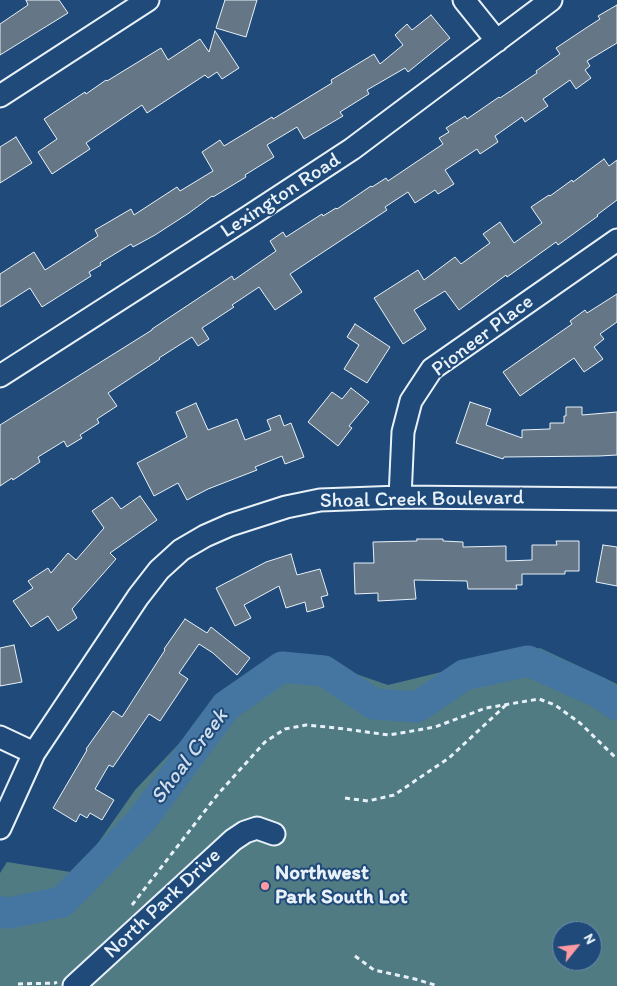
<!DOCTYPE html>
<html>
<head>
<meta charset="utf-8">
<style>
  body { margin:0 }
  #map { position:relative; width:617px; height:986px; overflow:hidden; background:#1f4a7a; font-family:Itim,sans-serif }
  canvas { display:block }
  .north { position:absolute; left:552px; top:921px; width:50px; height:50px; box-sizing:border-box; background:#1f4a7a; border:1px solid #6f8dac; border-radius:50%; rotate:61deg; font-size:14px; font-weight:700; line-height:20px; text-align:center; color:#e8f1f8 }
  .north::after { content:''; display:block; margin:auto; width:18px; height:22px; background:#ff9aa2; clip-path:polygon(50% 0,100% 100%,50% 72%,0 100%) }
</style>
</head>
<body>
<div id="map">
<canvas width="617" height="986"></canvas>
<div class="north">N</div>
</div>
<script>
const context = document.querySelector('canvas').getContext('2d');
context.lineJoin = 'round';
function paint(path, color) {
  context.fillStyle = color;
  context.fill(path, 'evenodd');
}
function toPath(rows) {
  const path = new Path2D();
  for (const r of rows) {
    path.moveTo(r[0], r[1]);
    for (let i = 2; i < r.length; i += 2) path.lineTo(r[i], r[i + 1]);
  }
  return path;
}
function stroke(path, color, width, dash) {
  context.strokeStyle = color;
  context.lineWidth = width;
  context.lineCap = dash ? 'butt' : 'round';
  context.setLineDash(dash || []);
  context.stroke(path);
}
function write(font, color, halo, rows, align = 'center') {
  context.font = font + ' Itim,sans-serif';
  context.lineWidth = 4;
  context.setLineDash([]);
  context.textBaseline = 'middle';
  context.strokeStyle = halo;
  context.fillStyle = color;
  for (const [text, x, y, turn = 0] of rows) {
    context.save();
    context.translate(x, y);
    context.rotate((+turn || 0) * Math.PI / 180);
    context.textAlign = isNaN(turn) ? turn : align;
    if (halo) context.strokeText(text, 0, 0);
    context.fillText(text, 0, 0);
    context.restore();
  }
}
paint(toPath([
  [540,648,617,684,617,986,0,986,0,873,7,862,77,873,135,790,227,693,298,654,388,685],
  [562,931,592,931,592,961,562,961]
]), '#507b83');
stroke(toPath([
  [0,912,9,913,62,902,141,821,226,706,282,667,324,671,374,704,417,707,464,675,528,661,598,692,617,705]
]), '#4576a2', 31);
const building = toPath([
  [26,0,59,0,68,13,0,55,0,24,28,5,26,0],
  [225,0,257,0,246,37,216,28,225,0],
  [617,5,617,43,587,61,590,66,585,70,591,78,576,89,570,80,543,99,548,106,525,122,522,117,495,136,498,142,480,154,477,149,445,170,454,184,438,194,435,190,415,203,408,192,385,207,387,210,290,274,302,292,275,310,259,287,232,305,234,307,202,328,209,339,198,346,192,337,159,358,160,359,108,393,117,406,97,419,99,423,80,435,82,438,67,447,64,441,38,457,40,462,13,480,12,478,0,486,0,425,152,330,152,329,232,276,234,280,276,251,270,241,283,232,286,237,322,214,323,216,336,208,337,209,371,186,372,187,386,178,388,181,443,144,439,138,449,132,446,128,465,116,467,119,499,97,500,98,537,73,536,71,560,54,556,48,586,28,600,19,598,16,617,5],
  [431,15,450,38,408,72,405,68,367,90,369,94,340,112,343,116,304,139,297,127,267,145,274,157,245,175,246,177,213,197,212,196,189,213,155,235,133,247,131,244,100,263,101,265,89,272,91,276,42,307,30,288,0,307,0,274,34,252,45,270,98,236,95,230,131,209,134,215,177,187,180,191,213,171,202,152,220,140,224,146,272,117,273,119,332,83,331,80,374,54,380,64,403,45,395,35,407,24,412,30,431,15],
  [215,31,239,68,222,79,217,72,208,78,205,75,147,113,142,105,86,143,90,149,52,174,38,152,57,139,44,119,85,92,86,94,106,80,107,81,161,48,168,60,200,39,209,52,215,31],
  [16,137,32,163,0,183,0,147,16,137],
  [604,159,609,166,617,160,617,200,597,215,598,216,558,245,556,242,507,277,506,275,459,310,445,291,414,310,426,329,403,344,374,298,418,270,424,280,455,257,461,264,490,243,483,234,500,222,514,243,542,223,531,207,549,195,550,196,572,180,573,182,604,159],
  [617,294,617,322,600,334,604,339,594,347,603,359,584,372,574,358,520,396,503,372,572,324,570,321,585,310,587,313,617,294],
  [355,324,390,347,367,383,344,369,359,345,347,337,355,324],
  [351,388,369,402,349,426,352,428,338,446,308,422,332,392,342,399,351,388],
  [470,402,491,409,486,425,522,438,522,430,550,429,550,423,564,423,564,416,566,416,566,407,582,407,582,415,617,412,617,455,599,456,504,457,503,459,456,443,470,402],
  [196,403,208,430,237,419,245,440,271,430,267,420,280,415,284,426,291,423,304,457,285,464,282,456,255,467,257,470,208,489,187,500,178,483,154,496,137,463,187,437,176,412,196,403],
  [140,496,157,520,110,553,116,559,72,609,77,618,58,631,48,616,31,627,13,601,33,588,28,581,48,568,51,573,68,553,76,560,104,528,92,511,112,497,121,509,140,496],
  [417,539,443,539,443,541,463,542,463,547,506,546,506,561,532,560,532,545,557,545,556,541,579,541,579,571,565,571,565,574,522,574,522,585,516,585,517,589,468,589,467,581,414,580,416,599,378,601,378,593,355,594,354,563,374,563,373,542,417,541,417,539],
  [603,545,617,547,617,586,596,582,603,545],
  [291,554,297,575,320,569,328,595,321,597,324,607,307,612,305,602,286,608,279,586,244,605,251,618,235,626,216,588,266,562,291,554],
  [185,619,207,633,211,627,250,658,237,675,213,653,199,644,179,673,188,679,160,721,149,714,113,767,109,765,95,789,114,800,102,820,90,813,87,818,80,814,76,822,53,808,87,750,86,749,113,711,122,717,165,650,164,649,185,619],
  [14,645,22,682,0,686,0,648,14,645]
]);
paint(building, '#657786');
stroke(building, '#e8f1f8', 1);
const minor = toPath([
  [464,0,497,41],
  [0,96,148,0],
  [0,376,248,217,352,149,551,0],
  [400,497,403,432,411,401,432,369,617,240],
  [0,737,34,753],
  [0,828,34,753,138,597,159,570,181,550,205,536,230,525,286,507,320,500,400,497,617,499],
  [74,986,233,840,245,832,257,828,274,834]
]);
stroke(minor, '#e8f1f8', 25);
stroke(toPath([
  [345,798,368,801,394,795,449,758,507,704],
  [132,905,218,794,265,742,285,729,306,725,337,728,389,735,435,727,486,708,539,699,555,705,580,723,617,759],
  [355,956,374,970,415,979,438,986],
  [18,984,55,983,57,982]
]), '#e8f1f8', 3, [5, 4]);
stroke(minor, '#1f4a7a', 21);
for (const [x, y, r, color] of [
  [265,886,5,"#ff9aa2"]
]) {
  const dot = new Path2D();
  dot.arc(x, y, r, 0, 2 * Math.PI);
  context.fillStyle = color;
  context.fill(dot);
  stroke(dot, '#1f4a7a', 2);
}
write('21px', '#e8f1f8', '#1f4a7a', [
  ["Lexington Road",281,196,-33],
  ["Pioneer Place",483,336,-37],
  ["Shoal Creek Boulevard",422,500,-1],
  ["North Park Drive",163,904,-43]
]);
write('bold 21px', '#e8f1f8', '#1f4a7a', [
  ["Northwest",275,874],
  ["Park South Lot",275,898]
], 'left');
write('italic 22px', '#d0dfeb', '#1f4a7a', [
  ["Shoal Creek",190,757,-53]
]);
</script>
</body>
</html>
